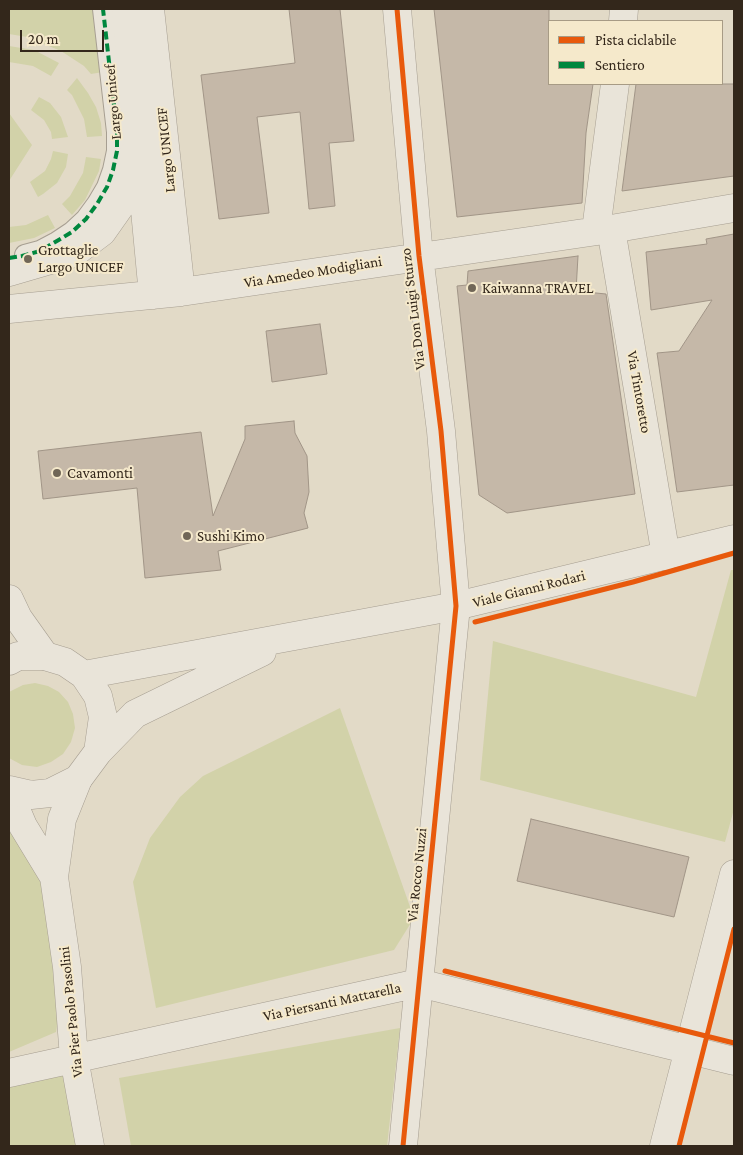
<!DOCTYPE html>
<html>
<head>
<meta charset="utf-8">
<style>
  body { margin:0 }
  #map { position:relative; width:743px; height:1155px; overflow:hidden; background:#e2dac7; font-family:"Crimson Pro",serif }
  canvas { display:block }
  .frame { position:absolute; inset:0; border:10px solid #33271b; pointer-events:none }
  .legend { position:absolute; left:548px; top:20px; width:175px; height:65px; box-sizing:border-box; background:#f5e9cb; border:1px solid #a79b85; margin:0; padding:6px 9px; list-style:none; font-size:15px; color:#33271b }
  .legend li { display:flex; align-items:center; gap:10px; height:25px }
  .legend b { width:25px; border:1px solid #a79b85 }
  .scale { position:absolute; left:20px; top:30px; width:84px; height:22px; box-sizing:border-box; border:2px solid #33271b; border-top:0; padding-left:6px; font-size:15px; line-height:18px; white-space:nowrap; color:#33271b; -webkit-text-stroke:4px #f5e9cb; paint-order:stroke }
</style>
</head>
<body>
<div id="map">
<canvas width="743" height="1155"></canvas>
<div class="frame"></div>
<ul class="legend">
<li><b style="height:6px;background:#e8590c"></b>Pista ciclabile</li>
<li><b style="height:6px;background:#00873e"></b>Sentiero</li>
</ul>
<div class="scale">20 m</div>
</div>
<script>
const context = document.querySelector('canvas').getContext('2d');
context.lineJoin = 'round';
function paint(path, color) {
  context.fillStyle = color;
  context.fill(path, 'evenodd');
}
function toPath(rows) {
  const path = new Path2D();
  for (const r of rows) {
    path.moveTo(r[0], r[1]);
    for (let i = 2; i < r.length; i += 2) path.lineTo(r[i], r[i + 1]);
  }
  return path;
}
function stroke(path, color, width, dash) {
  context.strokeStyle = color;
  context.lineWidth = width;
  context.lineCap = dash ? 'butt' : 'round';
  context.setLineDash(dash || []);
  context.stroke(path);
}
function write(font, color, halo, rows, align = 'center') {
  context.font = font + ' "Crimson Pro",serif';
  context.lineWidth = 4;
  context.setLineDash([]);
  context.textBaseline = 'middle';
  context.strokeStyle = halo;
  context.fillStyle = color;
  for (const [text, x, y, turn = 0] of rows) {
    context.save();
    context.translate(x, y);
    context.rotate((+turn || 0) * Math.PI / 180);
    context.textAlign = isNaN(turn) ? turn : align;
    if (halo) context.strokeText(text, 0, 0);
    context.fillText(text, 0, 0);
    context.restore();
  }
}
paint(toPath([
  [9,9,97,9,103,72,91,74,84,66,61,51,27,37,9,34],
  [9,46,34,50,59,63,51,76,33,66,9,62],
  [77,78,88,93,96,107,101,123,102,136,87,137,84,119,72,95,67,90],
  [39,97,50,103,61,117,68,137,52,139,51,132,44,120,31,110],
  [9,113,32,145,9,181],
  [53,151,68,154,66,167,57,183,43,194,38,197,30,182,45,171,51,159],
  [86,157,101,159,99,171,85,200,72,215,62,204,70,196,83,173],
  [48,215,55,228,34,238,9,243,9,227,26,225],
  [731,570,734,570,734,809,725,842,480,780,493,641,696,697],
  [35,683,48,686,59,692,68,702,73,714,75,728,71,742,63,754,51,762,37,767,22,765,9,758,9,692,23,685],
  [340,708,414,918,394,950,156,1008,133,882,150,838,180,797,203,776],
  [9,793,54,877,67,967,56,1032,9,1052],
  [400,1028,387,1146,131,1146,119,1078],
  [74,1058,90,1146,9,1146,9,1073]
]), '#d2d2a9');
const building = toPath([
  [289,9,340,9,354,141,329,143,335,206,309,209,300,112,257,117,269,213,219,219,201,75,295,63,289,9],
  [434,9,549,9,549,84,593,84,586,133,582,203,457,217,434,9],
  [636,84,734,84,734,176,622,191,636,84],
  [734,234,734,485,677,492,657,353,679,351,712,300,651,310,646,252,707,244,706,239,734,234],
  [578,256,576,291,606,294,635,494,507,513,479,495,457,286,467,285,468,271,578,256],
  [320,324,327,374,272,382,266,331,320,324],
  [294,421,295,433,307,456,309,492,304,513,308,528,218,551,221,570,145,578,137,488,43,499,38,451,201,432,213,516,245,439,245,426,294,421],
  [531,819,689,857,674,917,517,881,531,819]
]);
paint(building, '#c5b8a8');
stroke(building, '#a19587', 1);
const pedestrian = toPath([
  [25,255,40,251,57,242,72,232,86,219,97,204,107,187,113,170,117,151,117,132,103,9]
]);
const minor = toPath([
  [126,9,153,295],
  [150,9,181,292],
  [397,9,419,256,441,431,456,606,403,1146],
  [623,21,624,9],
  [611,229,666,556],
  [596,230,615,84],
  [9,272,74,253,102,232,121,205,133,155],
  [9,309,181,292,611,229,734,208],
  [9,599,18,618,45,656],
  [78,779,62,819,54,877,67,967,74,1058,90,1146],
  [9,793,23,826,54,877],
  [9,1073,419,983,734,1061],
  [664,1146,734,874]
]);
const tertiary = toPath([
  [9,661,18,656,45,656,65,662,84,675,98,696,103,717,98,752],
  [84,675,456,606,734,539],
  [9,790,31,795,50,793,78,779,98,752,135,714,262,652]
]);
stroke(pedestrian, '#a69e91', 22);
stroke(minor, '#a69e91', 29);
stroke(tertiary, '#a69e91', 29);
stroke(pedestrian, '#e9e4d9', 20);
stroke(minor, '#e9e4d9', 28);
stroke(tertiary, '#e9e4d9', 28);
stroke(toPath([
  [9,258,22,256,40,251,72,232,86,219,97,204,107,187,113,170,117,151,117,132,103,9]
]), '#00873e', 4, [8, 4]);
stroke(toPath([
  [397,9,419,256,441,431,456,606,403,1146],
  [475,622,633,582,734,553],
  [445,971,734,1043],
  [679,1146,734,929]
]), '#e8590c', 5);
for (const [x, y, r, color] of [
  [28,259,5,"#706657"],
  [472,288,5,"#706657"],
  [57,473,5,"#706657"],
  [187,536,5,"#706657"]
]) {
  const dot = new Path2D();
  dot.arc(x, y, r, 0, 2 * Math.PI);
  context.fillStyle = color;
  context.fill(dot);
  stroke(dot, '#f5e9cb', 2);
}
write('15px', '#33271b', '#f5e9cb', [
  ["Largo Unicef",113,102,-95],
  ["Largo UNICEF",166,150,-96],
  ["Via Amedeo Modigliani",313,272,-9],
  ["Via Don Luigi Sturzo",413,309,-97],
  ["Via Tintoretto",639,392,80],
  ["Viale Gianni Rodari",529,589,-14],
  ["Via Rocco Nuzzi",417,875,-84],
  ["Via Piersanti Mattarella",332,1002,-12],
  ["Via Pier Paolo Pasolini",71,1012,-96]
]);
write('15px', '#33271b', '#f5e9cb', [
  ["Grottaglie",38,250],
  ["Largo UNICEF",38,267],
  ["Kaiwanna TRAVEL",482,288],
  ["Cavamonti",67,473],
  ["Sushi Kimo",197,536]
], 'left');
</script>
</body>
</html>
